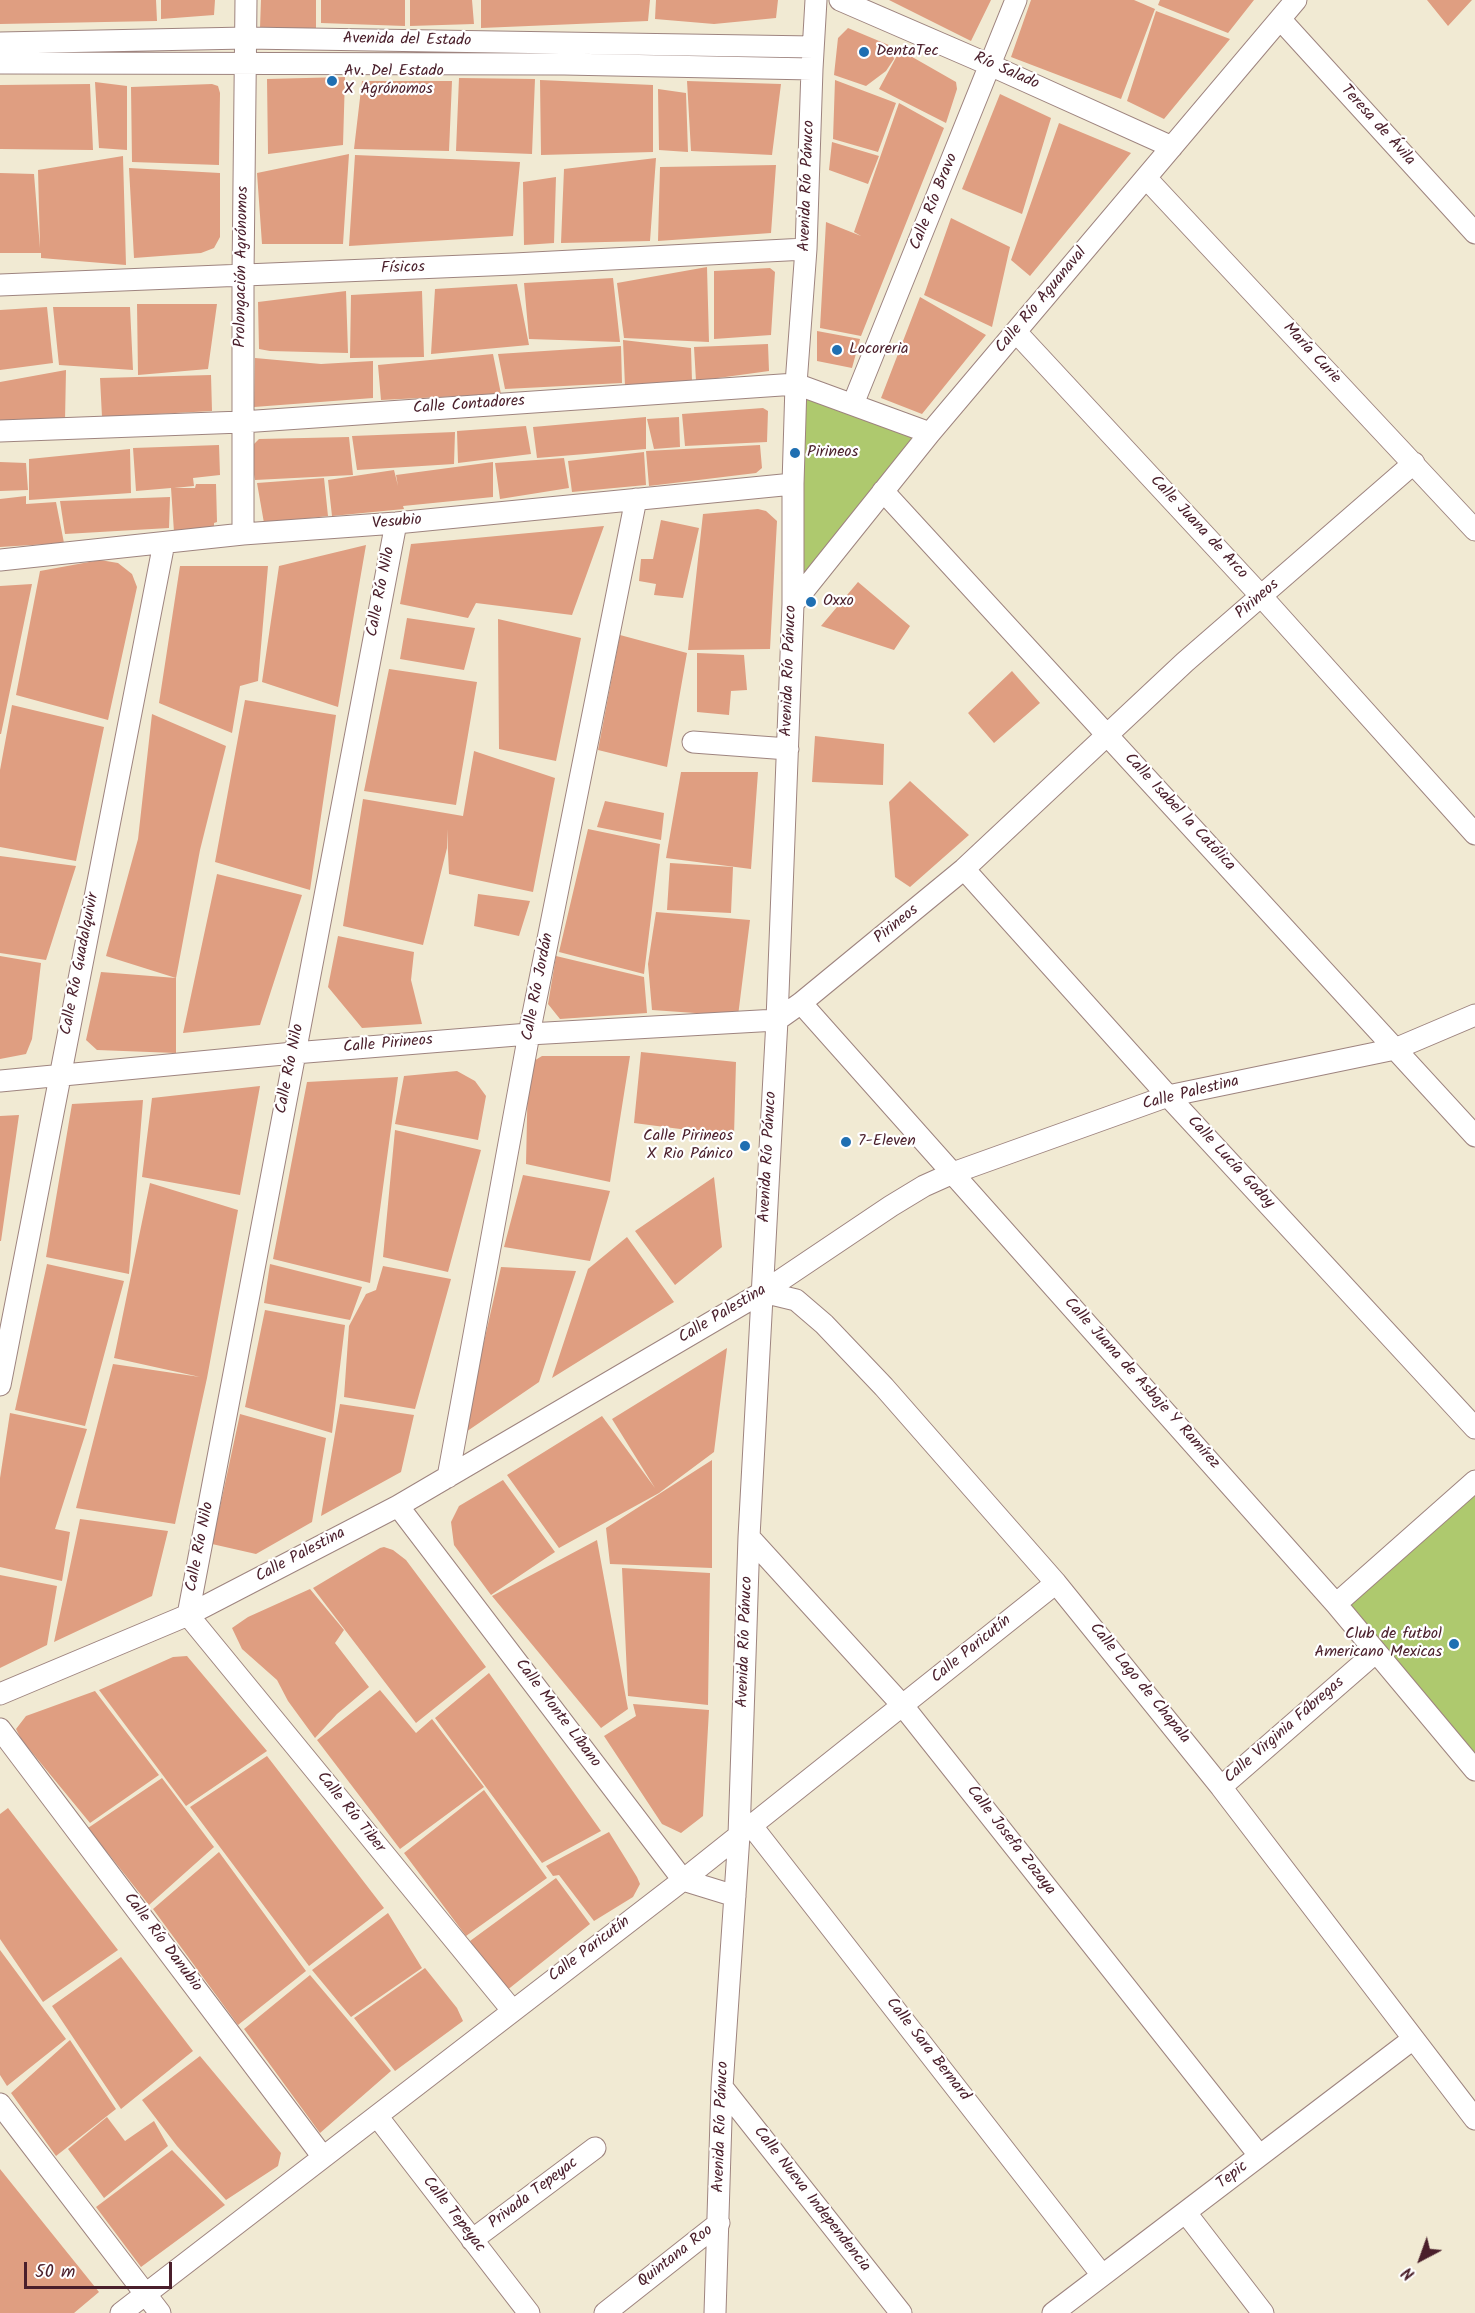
<!DOCTYPE html>
<html>
<head>
<meta charset="utf-8">
<style>
  body { margin:0 }
  #map { position:relative; width:1475px; height:2313px; overflow:hidden; background:#f1ead3; font-family:Kalam,sans-serif }
  canvas { display:block }
  .north { position:absolute; left:1391px; top:2229px; width:60px; height:60px; -webkit-text-stroke:4px #fff; paint-order:stroke; rotate:221deg; font-size:16px; font-weight:700; line-height:24px; text-align:center; color:#4a1f2b }
  .north::after { content:''; display:block; margin:auto; width:21px; height:27px; background:#4a1f2b; clip-path:polygon(50% 0,100% 100%,50% 72%,0 100%) }
  .scale { position:absolute; left:24px; top:2262px; width:148px; height:27px; box-sizing:border-box; border:3px solid #4a1f2b; border-top:0; padding-left:8px; font-size:18px; line-height:21px; white-space:nowrap; color:#4a1f2b; -webkit-text-stroke:4px #fff; paint-order:stroke }
</style>
</head>
<body>
<div id="map">
<canvas width="1475" height="2313"></canvas>
<div class="north">N</div>
<div class="scale">50 m</div>
</div>
<script>
const context = document.querySelector('canvas').getContext('2d');
context.lineJoin = 'round';
function paint(path, color) {
  context.fillStyle = color;
  context.fill(path, 'evenodd');
}
function toPath(rows) {
  const path = new Path2D();
  for (const r of rows) {
    path.moveTo(r[0], r[1]);
    for (let i = 2; i < r.length; i += 2) path.lineTo(r[i], r[i + 1]);
  }
  return path;
}
function stroke(path, color, width, dash) {
  context.strokeStyle = color;
  context.lineWidth = width;
  context.lineCap = dash ? 'butt' : 'round';
  context.setLineDash(dash || []);
  context.stroke(path);
}
function write(font, color, halo, rows, align = 'center') {
  context.font = font + ' Kalam,sans-serif';
  context.lineWidth = 4.5;
  context.setLineDash([]);
  context.textBaseline = 'middle';
  context.strokeStyle = halo;
  context.fillStyle = color;
  for (const [text, x, y, turn = 0] of rows) {
    context.save();
    context.translate(x, y);
    context.rotate((+turn || 0) * Math.PI / 180);
    context.textAlign = isNaN(turn) ? turn : align;
    if (halo) context.strokeText(text, 0, 0);
    context.fillText(text, 0, 0);
    context.restore();
  }
}
paint(toPath([
  [796,384,930,433,793,604],
  [1475,1478,1475,1770,1336,1604]
]), '#aec96e');
paint(toPath([
  [0,0,156,0,157,21,0,24],
  [161,0,215,0,214,15,161,19],
  [261,0,316,0,316,28,260,28],
  [321,0,405,0,405,26,321,23],
  [410,0,472,0,474,24,410,26],
  [481,0,650,0,648,21,481,28],
  [656,0,778,0,776,18,714,24,655,19],
  [889,0,991,0,971,41],
  [1031,0,1134,0,1155,9,1121,99,1011,57],
  [1160,0,1254,0,1228,33,1158,5],
  [1427,0,1472,0,1448,26],
  [1156,11,1230,39,1164,119,1127,101],
  [848,28,891,46,894,59,886,71,866,86,834,75,838,38],
  [900,50,956,82,957,89,946,123,879,89],
  [345,77,343,145,268,154,267,79],
  [459,78,535,79,532,154,456,151],
  [540,80,653,85,653,152,541,155],
  [835,80,896,103,878,152,833,139],
  [362,81,452,81,449,151,354,149],
  [687,81,781,84,772,155,691,151],
  [95,82,127,86,127,150,99,148],
  [90,84,93,150,0,149,0,85],
  [212,84,218,86,220,93,219,165,132,162,131,87],
  [658,89,686,93,688,152,659,150],
  [1000,94,1051,118,1022,214,962,189],
  [899,103,944,128,861,336,820,328,826,222,861,236,854,232],
  [1059,123,1131,153,1030,276,1011,260],
  [832,142,879,156,868,184,829,170],
  [349,154,343,244,262,244,257,173],
  [355,155,520,162,513,236,349,246],
  [123,156,126,265,41,258,41,253,0,253,0,173,34,174,40,248,38,170],
  [656,158,650,241,561,243,564,169],
  [776,165,771,233,658,241,660,167],
  [129,168,220,173,220,237,214,248,201,253,134,258],
  [556,177,554,243,524,245,523,182],
  [951,218,1010,247,992,327,924,295],
  [707,267,709,342,624,338,617,283],
  [770,268,775,272,771,335,714,339,714,271],
  [613,278,620,342,529,339,524,283],
  [517,284,529,345,431,354,435,289],
  [346,291,348,353,270,351,259,349,258,302],
  [422,291,424,357,350,358,351,295],
  [920,297,986,335,922,414,881,398],
  [137,304,217,304,208,369,138,375],
  [47,307,53,363,0,370,0,310],
  [53,307,130,307,133,370,59,365],
  [817,331,860,339,852,368,817,361],
  [623,340,691,348,692,381,625,386],
  [768,344,769,371,696,381,694,347],
  [621,346,622,383,505,389,498,354],
  [493,354,501,394,381,400,378,365],
  [255,358,321,364,373,361,373,398,254,407],
  [66,370,65,421,0,425,0,382],
  [211,375,212,411,102,417,100,378],
  [763,408,768,411,767,442,685,446,682,414],
  [646,417,646,449,537,458,533,427],
  [679,417,680,447,654,449,647,419],
  [526,426,531,454,458,463,457,431],
  [455,432,454,464,357,470,352,436],
  [349,437,353,475,255,480,250,453,253,445,259,439],
  [219,445,220,475,193,478,194,486,174,488,195,488,196,484,216,484,217,522,214,523,214,528,174,532,171,488,136,491,133,448],
  [760,445,762,468,756,473,649,486,646,451],
  [130,449,131,493,29,500,29,459],
  [644,452,646,485,572,492,568,461],
  [564,458,569,488,500,499,495,463],
  [0,462,26,463,28,490,0,491],
  [493,462,493,497,403,506,404,509,332,516,328,480,394,470,398,486,396,475],
  [324,478,328,516,264,523,257,483],
  [26,496,26,504,56,502,64,543,0,547,0,499],
  [170,497,169,528,65,534,60,501],
  [758,509,766,511,777,521,770,649,688,650,703,514],
  [661,520,699,528,683,598,654,595,656,584,639,581,641,559,653,559],
  [604,526,572,615,476,603,468,618,400,604,411,544],
  [366,545,338,707,262,682,279,566],
  [100,560,118,563,132,574,137,587,108,720,16,695,40,571],
  [180,566,268,566,258,681,240,686,232,733,159,703],
  [858,582,910,626,894,650,821,626],
  [32,584,1,734,0,734,0,586],
  [407,618,475,628,464,670,400,659],
  [498,619,581,638,556,761,499,749],
  [620,635,687,653,667,767,598,750],
  [697,653,744,655,747,690,731,691,729,715,697,712],
  [389,669,477,682,456,805,364,791],
  [1012,671,1040,703,994,743,968,713],
  [245,700,336,715,310,890,215,862],
  [12,705,104,727,76,861,0,847,0,770],
  [152,714,226,746,200,850,176,978,176,1053,97,1050,86,1040,101,972,176,978,106,956,138,839],
  [815,736,884,744,883,785,812,782],
  [474,751,555,778,533,892,449,874,447,829,447,848,423,945,343,926,363,799,463,816],
  [681,772,758,772,751,869,666,858],
  [910,781,969,835,910,887,895,877,889,802],
  [605,801,664,813,661,840,597,827],
  [588,829,660,844,644,974,559,952],
  [0,856,76,866,46,960,0,953],
  [670,863,733,867,731,913,667,910],
  [217,874,302,895,260,1025,183,1033],
  [478,894,530,901,519,936,474,926],
  [656,912,750,920,738,1016,652,1010,648,964],
  [338,936,414,952,411,980,422,1024,362,1028,328,987],
  [0,956,41,963,32,1039,26,1054,0,1059],
  [556,956,644,977,647,1013,560,1019,548,1004],
  [641,1052,736,1062,734,1136,634,1123],
  [542,1056,630,1056,610,1182,526,1164,528,1073,532,1062],
  [457,1071,475,1081,486,1096,478,1140,395,1124,404,1076],
  [398,1077,370,1283,273,1259,307,1082],
  [260,1086,240,1195,142,1177,152,1098],
  [143,1100,129,1274,46,1257,72,1104],
  [19,1115,1,1241,0,1241,0,1116],
  [395,1130,481,1150,448,1272,383,1257],
  [523,1175,610,1191,590,1261,504,1247],
  [714,1177,722,1247,675,1285,635,1231],
  [150,1183,238,1210,207,1378,175,1524,76,1508,113,1364,200,1377,114,1358],
  [627,1237,674,1302,552,1378,588,1269],
  [47,1264,124,1281,85,1426,15,1410],
  [270,1264,362,1287,350,1320,264,1303],
  [383,1266,451,1279,415,1409,344,1397,349,1326,366,1294,376,1290],
  [501,1267,576,1271,539,1382,463,1434],
  [265,1310,345,1325,332,1433,245,1407],
  [727,1348,714,1452,659,1493,559,1548,507,1475,602,1416,655,1488,612,1419],
  [340,1404,414,1415,401,1472,321,1516],
  [10,1413,87,1429,55,1529,70,1532,62,1581,0,1567,0,1478],
  [240,1414,326,1438,312,1522,256,1554,212,1544],
  [712,1460,712,1568,610,1564,606,1528],
  [503,1480,555,1552,491,1595,454,1545,451,1522,459,1506],
  [80,1519,168,1531,152,1596,54,1642],
  [597,1540,628,1709,601,1728,492,1596],
  [384,1547,393,1550,406,1560,486,1667,416,1723,313,1588,380,1548],
  [622,1568,710,1573,708,1705,628,1696],
  [0,1575,57,1586,47,1645,0,1668],
  [310,1589,344,1630,335,1643,369,1687,337,1714,315,1738,288,1701,277,1680,242,1649,232,1628,248,1617],
  [187,1656,267,1751,186,1806,99,1690,173,1657],
  [489,1673,601,1831,542,1863,435,1718],
  [380,1690,416,1733,432,1719,484,1787,400,1849,317,1740],
  [95,1691,159,1775,90,1823,21,1739,16,1729,26,1716],
  [633,1704,709,1710,703,1816,681,1833,662,1824,604,1736,636,1716],
  [267,1756,384,1908,309,1966,190,1807],
  [162,1778,214,1847,149,1905,88,1828],
  [484,1790,547,1878,466,1936,404,1853],
  [8,1808,118,1950,43,2002,0,1939,0,1814],
  [609,1832,637,1877,640,1884,633,1897,594,1921,559,1875,553,1876,546,1866],
  [219,1852,306,1971,238,2025,153,1909],
  [556,1878,590,1924,506,1991,470,1941],
  [388,1913,422,1968,351,2017,312,1970],
  [0,1950,66,2039,7,2086,0,2075],
  [121,1957,193,2051,121,2109,52,2006],
  [425,1968,457,2008,463,2021,395,2071,354,2018],
  [310,1975,391,2071,320,2133,244,2029],
  [70,2040,116,2109,56,2156,11,2093],
  [200,2056,281,2153,278,2166,226,2200,177,2146,142,2100],
  [107,2117,125,2141,154,2121,168,2146,104,2198,68,2149],
  [172,2150,225,2205,141,2267,96,2207],
  [0,2169,99,2292,74,2313,0,2313]
]), '#df9e81');
const minor = toPath([
  [840,0,990,65,1172,147],
  [1280,19,1475,233],
  [0,43,246,38,813,47],
  [0,63,564,64,812,69],
  [1146,178,1475,530],
  [0,285,514,264,806,249],
  [1016,332,1262,597,1475,834],
  [853,404,1016,0],
  [0,431,242,422,796,384,930,433],
  [883,491,1475,1136],
  [396,523,188,1615,512,2010],
  [243,534,243,275,246,0],
  [0,560,243,534,396,523,793,484],
  [793,604,930,433,1296,0],
  [693,742,788,749],
  [964,869,1168,1096,1475,1428],
  [801,1003,1336,1604,1475,1770],
  [0,1081,294,1053,529,1034,777,1020,801,1003,964,869,1185,662,1414,463],
  [763,1292,796,1300,824,1324,884,1387,1056,1583,1221,1787,1475,2119],
  [0,1385,164,543],
  [448,1477,529,1034,636,499],
  [398,1506,683,1880,735,1896],
  [749,1537,903,1706,1259,2155],
  [1336,1604,1475,1481],
  [0,1694,188,1615,398,1506,763,1292,891,1206,924,1186,953,1173,1168,1096,1395,1049,1475,1015],
  [0,1729,323,2157],
  [1221,1787,1376,1652],
  [751,1825,1102,2275],
  [722,2087,901,2313],
  [0,2104,160,2313],
  [377,2116,529,2313],
  [1186,2213,1263,2313],
  [472,2240,595,2148],
  [121,2313,683,1880,1056,1583],
  [605,2313,719,2223],
  [715,2313,722,2087,739,1835,749,1537,777,1020,793,604,793,484,796,384,806,249,812,69,816,0],
  [1053,2313,1413,2039]
]);
stroke(minor, '#9e847f', 23);
stroke(minor, '#fff', 21);
for (const [x, y, r, color] of [
  [864,52,6,"#1f6fb2"],
  [332,81,6,"#1f6fb2"],
  [837,350,6,"#1f6fb2"],
  [795,453,6,"#1f6fb2"],
  [811,602,6,"#1f6fb2"],
  [846,1142,6,"#1f6fb2"],
  [745,1146,6,"#1f6fb2"],
  [1454,1644,6,"#1f6fb2"]
]) {
  const dot = new Path2D();
  dot.arc(x, y, r, 0, 2 * Math.PI);
  context.fillStyle = color;
  context.fill(dot);
  stroke(dot, '#fff', 2);
}
write('16px', '#4a1f2b', '#fff', [
  ["Avenida del Estado",407,41,1],
  ["Río Salado",1006,72,24],
  ["Teresa de Ávila",1377,126,48],
  ["Avenida Río Pánuco",808,186,-88],
  ["Calle Río Bravo",935,202,-68],
  ["Prolongación Agrónomos",243,267,-89],
  ["Físicos",403,269,-2],
  ["Calle Río Aguanaval",1042,301,-50],
  ["María Curie",1311,354,47],
  ["Calle Contadores",469,406,-4],
  ["Vesubio",397,523,-5],
  ["Calle Juana de Arco",1198,528,47],
  ["Calle Río Nilo",382,592,-79],
  ["Pirineos",1258,600,-41],
  ["Avenida Río Pánuco",790,671,-88],
  ["Calle Isabel la Católica",1179,813,47],
  ["Pirineos",897,925,-39],
  ["Calle Río Guadalquivir",81,964,-79],
  ["Calle Río Jordán",539,987,-79],
  ["Calle Pirineos",388,1045,-5],
  ["Calle Río Nilo",291,1069,-79],
  ["Calle Palestina",1191,1094,-14],
  ["Avenida Río Pánuco",769,1157,-87],
  ["Calle Lucía Godoy",1230,1163,47],
  ["Calle Palestina",723,1315,-31],
  ["Calle Juana de Asbaje Y Ramírez",1141,1384,48],
  ["Calle Río Nilo",201,1547,-79],
  ["Calle Palestina",301,1556,-28],
  ["Avenida Río Pánuco",746,1642,-88],
  ["Calle Paricutín",972,1650,-39],
  ["Calle Lago de Chapala",1139,1684,51],
  ["Calle Monte Líbano",557,1714,53],
  ["Calle Virginia Fábregas",1285,1731,-41],
  ["Calle Río Tiber",350,1813,51],
  ["Calle Josefa Zozaya",1010,1841,52],
  ["Calle Río Danubio",162,1943,53],
  ["Calle Paricutín",590,1950,-37],
  ["Calle Sara Bernard",927,2050,52],
  ["Avenida Río Pánuco",722,2127,-88],
  ["Tepic",1233,2176,-38],
  ["Privada Tepeyac",534,2194,-37],
  ["Calle Nueva Independencia",811,2200,52],
  ["Calle Tepeyac",453,2215,52],
  ["Quintana Roo",676,2257,-38]
]);
write('16px', '#4a1f2b', '#fff', [
  ["DentaTec",876,52],
  ["Av. Del Estado",344,72],
  ["X Agrónomos",344,90],
  ["Locoreria",849,350],
  ["Pirineos",807,453],
  ["Oxxo",823,602],
  ["Calle Pirineos",733,1137,"right"],
  ["X Rio Pánico",733,1155,"right"],
  ["7-Eleven",858,1142],
  ["Club de futbol",1442,1635,"right"],
  ["Americano Mexicas",1442,1653,"right"]
], 'left');
</script>
</body>
</html>
